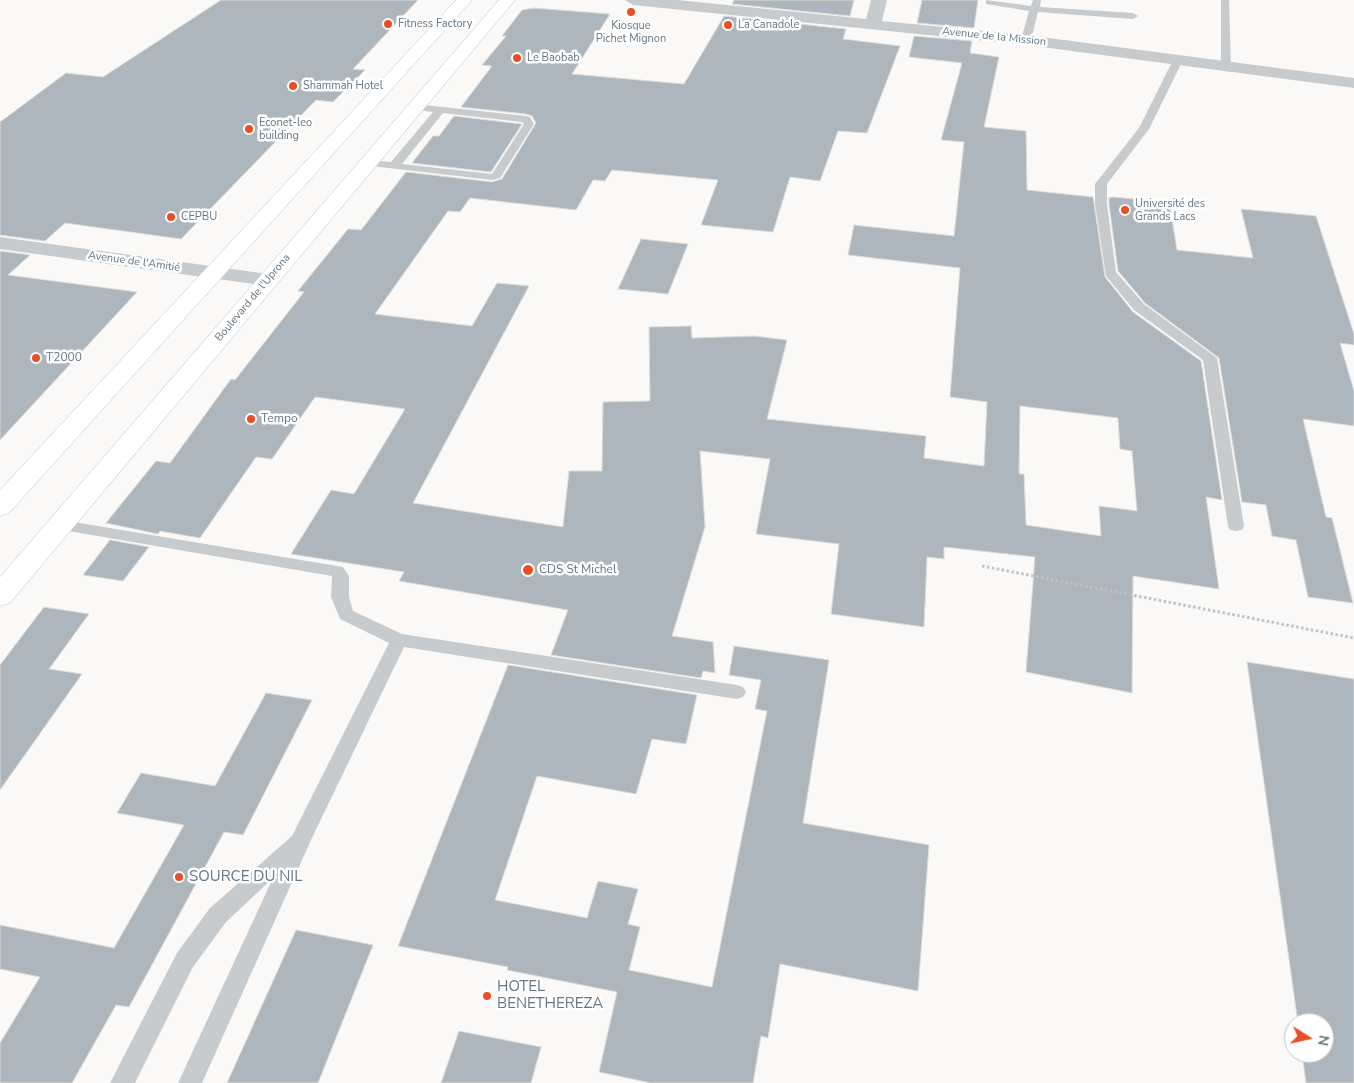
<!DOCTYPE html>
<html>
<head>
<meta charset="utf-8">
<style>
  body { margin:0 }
  #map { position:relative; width:1354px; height:1083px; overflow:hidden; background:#faf9f7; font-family:"Nunito Sans",sans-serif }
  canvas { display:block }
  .north { position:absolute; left:1284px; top:1013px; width:50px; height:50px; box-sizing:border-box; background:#fff; border:1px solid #c1c8cd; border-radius:50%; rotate:100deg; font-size:14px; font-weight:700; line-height:20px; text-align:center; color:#637683 }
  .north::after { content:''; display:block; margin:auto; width:18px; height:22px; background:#eb4d25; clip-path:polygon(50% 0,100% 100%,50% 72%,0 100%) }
</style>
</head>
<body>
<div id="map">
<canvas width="1354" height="1083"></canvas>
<div class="north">N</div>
</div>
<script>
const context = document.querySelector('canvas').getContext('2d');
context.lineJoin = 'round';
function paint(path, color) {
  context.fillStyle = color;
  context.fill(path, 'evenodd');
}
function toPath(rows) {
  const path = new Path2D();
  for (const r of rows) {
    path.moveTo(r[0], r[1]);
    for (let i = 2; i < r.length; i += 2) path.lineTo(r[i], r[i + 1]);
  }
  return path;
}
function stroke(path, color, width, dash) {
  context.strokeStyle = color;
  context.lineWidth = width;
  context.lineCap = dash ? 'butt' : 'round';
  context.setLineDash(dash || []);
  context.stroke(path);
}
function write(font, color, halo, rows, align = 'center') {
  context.font = font + ' "Nunito Sans",sans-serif';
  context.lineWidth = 5;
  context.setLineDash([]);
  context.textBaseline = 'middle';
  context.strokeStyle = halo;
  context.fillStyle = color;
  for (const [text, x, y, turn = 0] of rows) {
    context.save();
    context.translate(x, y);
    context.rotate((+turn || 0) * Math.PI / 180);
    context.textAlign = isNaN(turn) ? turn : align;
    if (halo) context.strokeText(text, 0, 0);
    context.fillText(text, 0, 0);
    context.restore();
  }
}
const building = toPath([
  [221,0,418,0,353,69,365,70,333,102,316,100,181,239,65,223,45,241,0,235,0,122,66,73,103,77,221,0],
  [734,0,854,0,850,16,732,4,734,0],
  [922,0,978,0,974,28,917,23,922,0],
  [534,8,610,14,572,74,684,84,724,16,846,29,843,39,900,46,867,133,838,131,820,181,790,177,773,232,701,225,718,180,612,170,605,181,593,180,576,210,470,198,460,212,448,211,375,314,472,326,497,283,529,286,413,503,563,527,569,471,602,471,603,402,650,401,649,327,691,326,692,338,755,336,787,340,767,419,926,436,924,458,984,466,987,402,950,397,960,268,848,255,854,225,954,236,964,142,941,140,962,63,909,57,914,36,972,41,970,53,999,57,984,127,1026,131,1027,190,1093,197,1105,277,1133,312,1201,361,1222,500,1206,497,1219,589,1133,576,1132,693,1026,672,1035,557,944,547,944,559,927,557,924,627,831,614,839,544,756,534,770,459,700,451,705,527,672,636,713,642,715,673,703,671,701,678,551,655,568,610,399,581,404,572,291,554,331,490,354,494,405,409,315,397,272,459,256,457,200,538,160,531,158,534,106,523,156,461,170,463,231,379,235,380,304,292,298,291,348,229,361,230,406,172,492,182,502,179,536,123,532,116,526,114,461,107,492,66,482,65,506,36,502,36,522,10,534,8],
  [1020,406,1118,418,1120,449,1132,451,1137,511,1099,506,1101,536,1026,525,1024,474,1019,474,1020,406],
  [454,116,521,124,522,124,491,172,412,163,433,136,439,136,454,116],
  [1112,197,1169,202,1177,250,1253,258,1241,209,1316,216,1354,334,1354,345,1340,343,1354,391,1354,426,1303,419,1326,517,1332,518,1353,603,1308,597,1296,540,1272,536,1266,505,1242,502,1219,358,1145,303,1118,271,1109,204,1109,198,1112,197],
  [641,239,688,244,668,294,618,289,641,239],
  [0,251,30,255,8,275,137,292,0,440,0,251],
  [110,540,149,547,123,581,83,575,110,540],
  [44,607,89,614,49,669,82,674,0,790,0,665,44,607],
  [734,646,829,660,803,823,929,845,918,991,780,964,768,1038,761,1036,753,1083,651,1083,599,1072,617,992,507,970,508,967,398,946,508,665,697,695,686,744,652,739,636,794,537,776,495,900,587,918,598,881,638,889,628,924,640,927,629,970,712,987,767,711,755,709,761,680,729,675,734,646],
  [1247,662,1354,679,1354,1083,1306,1083,1302,1053,1324,1053,1324,1023,1298,1023,1247,662],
  [266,693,312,700,243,835,224,832,129,1007,116,1005,72,1083,0,1083,0,1043,40,977,0,969,0,925,114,948,184,825,117,813,141,773,215,786,266,693],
  [296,930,373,945,318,1083,227,1083,296,930],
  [459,1031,541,1047,531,1083,441,1083,459,1031]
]);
paint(building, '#adb6bc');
stroke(building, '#dbdbd9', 1);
const secondary = toPath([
  [456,0,472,0,9,513,0,516,0,490,456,0],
  [499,0,515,0,10,603,0,606,0,577,499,0]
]);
stroke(secondary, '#b9bfc3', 1);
stroke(toPath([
  [982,566,1354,638]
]), '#c0c3c5', 3, [2.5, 2.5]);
paint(toPath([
  [986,0,1031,6,1033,0,1041,0,1040,7,1133,13,1138,16,1133,19,1038,12,1031,40,1026,43,1021,40,1029,11,986,4,986,0],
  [1221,0,1229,0,1231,66,1226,69,1221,66,1221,0],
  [1178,57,1183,60,1149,129,1107,184,1107,204,1116,272,1144,304,1217,358,1244,526,1242,530,1236,531,1230,530,1228,526,1203,360,1134,310,1106,276,1095,204,1095,184,1139,128,1173,60,1178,57],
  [415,104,526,116,530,117,534,124,500,178,492,180,363,165,363,161,367,160,391,162,433,112,411,109,410,107,415,104],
  [443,113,522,122,524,124,492,174,402,164,443,113],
  [62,520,343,567,349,576,349,597,353,611,402,634,737,685,743,687,746,692,743,697,737,699,404,647,311,840,202,1083,178,1083,273,878,226,922,193,967,135,1083,110,1083,177,953,210,908,292,836,389,643,340,619,331,597,332,576,56,529,54,525,56,521,62,520]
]), '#c7cbce');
paint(toPath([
  [625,0,678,0,866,19,871,0,887,0,882,21,1026,35,1354,78,1354,88,1026,45,633,5,625,0],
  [0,237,268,274,276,275,279,280,276,285,268,286,0,249,0,237]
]), '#c7cbce');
paint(secondary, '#fff');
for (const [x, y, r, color] of [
  [631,12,5,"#eb4d25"],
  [388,24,5,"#eb4d25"],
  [728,25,5,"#eb4d25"],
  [517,58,5,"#eb4d25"],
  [293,86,5,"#eb4d25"],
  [249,129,5,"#eb4d25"],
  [1125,210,5,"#eb4d25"],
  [171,217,5,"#eb4d25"],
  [36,358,5,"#eb4d25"],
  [251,419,5,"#eb4d25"],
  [528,570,6,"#eb4d25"],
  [179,877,5,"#eb4d25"],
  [487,996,5,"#eb4d25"]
]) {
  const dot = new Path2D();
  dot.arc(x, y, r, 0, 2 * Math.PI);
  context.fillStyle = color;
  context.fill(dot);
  stroke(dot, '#fff', 2);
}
write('11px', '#637683', '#fff', [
  ["Fitness Factory",398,24],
  ["La Canadole",738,25],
  ["Kiosque",631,26,"center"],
  ["Pichet Mignon",631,39,"center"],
  ["Le Baobab",527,58],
  ["Shammah Hotel",303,86],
  ["Econet-leo",259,123],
  ["building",259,136],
  ["Université des",1135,204],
  ["Grands Lacs",1135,217],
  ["CEPBU",181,217]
], 'left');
write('11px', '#637683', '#fff', [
  ["Avenue de la Mission",994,37,6],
  ["Avenue de l'Amitié",134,262,8],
  ["Boulevard de l'Uprona",253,298,-50]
]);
write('12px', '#637683', '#fff', [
  ["T2000",46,358],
  ["Tempo",261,419],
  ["CDS St Michel",539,570]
], 'left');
write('15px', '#637683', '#fff', [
  ["SOURCE DU NIL",189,877],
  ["HOTEL",497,987],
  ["BENETHEREZA",497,1004]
], 'left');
</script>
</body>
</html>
